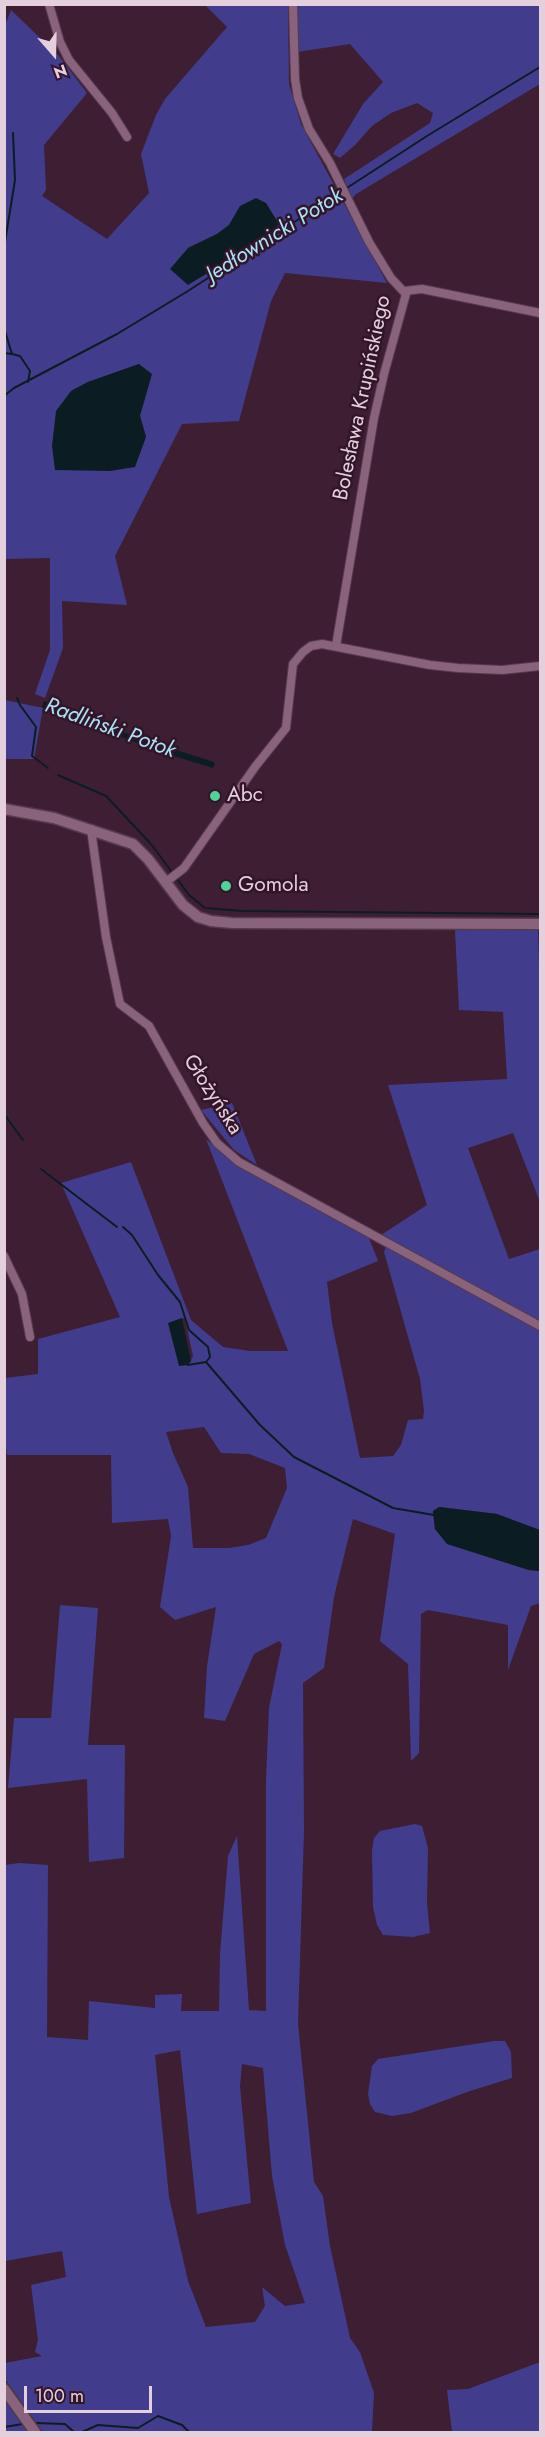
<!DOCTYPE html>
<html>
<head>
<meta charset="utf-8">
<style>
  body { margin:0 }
  #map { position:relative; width:545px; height:2437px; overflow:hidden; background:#3e1e33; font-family:Jost,sans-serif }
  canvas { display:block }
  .frame { position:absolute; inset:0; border:6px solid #e4cfdc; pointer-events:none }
  .north { position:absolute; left:24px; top:24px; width:60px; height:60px; -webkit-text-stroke:4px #331529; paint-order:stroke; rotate:160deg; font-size:16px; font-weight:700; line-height:24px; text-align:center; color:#e4cfdc }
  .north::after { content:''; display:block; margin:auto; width:21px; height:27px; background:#e4cfdc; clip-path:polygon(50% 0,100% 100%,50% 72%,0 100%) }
  .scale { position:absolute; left:24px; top:2386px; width:128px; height:27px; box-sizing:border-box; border:3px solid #e4cfdc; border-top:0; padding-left:8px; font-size:18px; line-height:21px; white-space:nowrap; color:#e4cfdc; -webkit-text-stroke:4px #331529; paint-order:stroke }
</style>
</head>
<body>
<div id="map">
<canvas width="545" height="2437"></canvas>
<div class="frame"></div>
<div class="north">N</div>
<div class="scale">100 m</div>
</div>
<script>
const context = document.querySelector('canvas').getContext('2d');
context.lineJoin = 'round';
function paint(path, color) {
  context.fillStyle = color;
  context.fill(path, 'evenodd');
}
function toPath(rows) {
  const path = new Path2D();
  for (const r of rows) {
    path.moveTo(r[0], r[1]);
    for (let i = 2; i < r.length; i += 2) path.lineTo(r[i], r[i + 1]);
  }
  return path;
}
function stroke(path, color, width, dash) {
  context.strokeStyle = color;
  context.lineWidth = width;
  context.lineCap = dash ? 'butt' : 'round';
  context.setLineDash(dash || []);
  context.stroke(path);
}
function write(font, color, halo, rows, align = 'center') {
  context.font = font + ' Jost,sans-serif';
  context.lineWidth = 5;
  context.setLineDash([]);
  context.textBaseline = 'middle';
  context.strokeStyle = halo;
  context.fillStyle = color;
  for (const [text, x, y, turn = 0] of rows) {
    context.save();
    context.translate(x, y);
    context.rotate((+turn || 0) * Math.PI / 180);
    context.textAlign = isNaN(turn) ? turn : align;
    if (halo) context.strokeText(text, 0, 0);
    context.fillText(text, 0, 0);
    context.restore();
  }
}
paint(toPath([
  [205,5,288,5,289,84,301,124,387,283,285,273,271,301,239,421,182,424,115,556,127,605,62,601,63,648,45,698,35,694,50,650,50,558,5,559,4,28,11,10,59,56,87,93,44,145,46,190,42,196,107,239,149,193,141,154,156,115,165,99,227,27],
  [241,206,276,225,268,236,188,284,188,248,217,234,229,225],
  [139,364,140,416,146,437,71,391,88,382],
  [297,5,540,5,540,84,356,194,352,199,344,179,430,123,433,113,417,103,391,113,372,126,355,145,340,158,333,154,363,104,383,82,350,44,297,52],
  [5,700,43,708,34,759,5,759],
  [538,929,540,1001,540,1202,513,1133,468,1148,509,1259,540,1249,540,1322,381,1235,427,1205,388,1085,507,1079,503,1012,459,1010,455,930],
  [232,1103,257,1165,234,1150,201,1110],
  [206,1139,241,1168,369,1238,378,1261,327,1282,332,1323,360,1458,393,1456,401,1445,408,1420,423,1419,424,1411,420,1379,384,1252,386,1246,540,1331,540,1531,497,1514,440,1507,433,1511,435,1529,448,1544,529,1570,540,1571,540,1603,531,1606,508,1670,508,1625,428,1610,421,1614,419,1753,411,1761,408,1664,380,1641,395,1534,353,1519,334,1597,324,1668,303,1683,304,1831,298,2024,314,2182,323,2196,330,2246,350,2338,360,2352,374,2393,372,2432,43,2432,5,2379,5,2363,42,2356,35,2352,38,2340,31,2285,66,2277,62,2251,5,2261,5,1865,19,1863,48,1865,47,2037,88,2040,89,2001,155,2008,155,1995,182,1994,181,2011,219,2011,220,1954,228,1856,237,1836,249,2010,266,2011,266,1779,269,1708,282,1644,279,1641,254,1654,225,1721,204,1718,207,1666,216,1607,175,1620,160,1607,171,1536,168,1519,112,1523,111,1455,7,1455,5,1439,5,1378,38,1374,38,1339,120,1317,61,1183,131,1162,191,1320,223,1347,250,1351,288,1351],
  [182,1318,185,1319,193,1356,191,1360,178,1363],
  [204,1427,221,1453,249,1454,285,1468,287,1488,266,1538,248,1545,229,1548,193,1548,188,1487,173,1453,166,1432],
  [180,2050,197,2214,251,2203,240,2086,242,2064,263,2068,272,2176,285,2245,305,2303,285,2306,262,2287,265,2306,255,2322,206,2327,188,2281,169,2197,155,2055],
  [60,1605,98,1608,88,1745,125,1745,124,1858,89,1862,87,1779,8,1788,14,1718,51,1718],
  [415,1824,422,1826,428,1848,427,1903,430,1933,413,1937,383,1935,377,1925,373,1907,372,1850,374,1838,380,1831],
  [494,2041,505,2041,511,2052,512,2078,467,2092,411,2113,392,2116,375,2112,370,2104,368,2094,372,2066,378,2059],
  [540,2362,540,2432,452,2432,447,2390,468,2389],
  [4,2401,5,2401,27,2432,5,2432]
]), '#413d8c');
paint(toPath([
  [256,198,266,203,279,224,268,236,188,285,170,269,188,248,217,234,229,225,240,206],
  [139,364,152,374,140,416,146,437,135,467,110,471,55,470,52,446,56,411,71,391,88,382],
  [44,701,141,739,214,762,215,764,213,768,167,754,42,707],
  [182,1318,191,1361,188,1365,179,1366,168,1323],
  [439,1507,497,1514,540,1530,540,1571,529,1570,447,1544,435,1529,433,1511]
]), '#0b1d23');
stroke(toPath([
  [4,268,5,242,15,180,13,133],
  [4,328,12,354,20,356,30,371,28,382],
  [4,353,12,354],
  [4,396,14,388,117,334,188,291,427,136,540,67],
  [17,698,20,705,36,727,32,756,48,768],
  [58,775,106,796,151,844,189,895,205,908,243,911,540,914],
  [4,1114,23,1140],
  [41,1169,117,1227],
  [123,1227,132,1235,158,1275,180,1302,189,1330,208,1347,210,1357,206,1362,260,1425,294,1457,393,1508,434,1515],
  [188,1365,206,1362],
  [35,2423,65,2424,74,2432],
  [4,2427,23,2424],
  [82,2432,98,2425,138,2428,158,2416,182,2425,189,2432],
  [190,2432,204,2432]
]), '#0b1d23', 2);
const minor = toPath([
  [49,4,60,42,69,60,112,113,127,137],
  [293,4,295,79,298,98,309,129,330,163,369,242,391,278,406,294,384,374,374,418,336,646],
  [405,291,422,289,540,313],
  [91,829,106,937,120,1004,149,1026,203,1123,217,1143,239,1162,540,1326],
  [166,882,184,868,255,767,286,728,293,664,303,652,311,646,322,644,430,665,458,668,502,670,540,666],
  [4,1256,22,1294,30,1337]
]);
const tertiary = toPath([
  [4,809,54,818,133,844,148,859,183,905,198,917,211,921,232,923,540,924],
  [4,2389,35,2432]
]);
stroke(minor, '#563b4d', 10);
stroke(tertiary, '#563b4d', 13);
stroke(minor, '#88637b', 8);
stroke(tertiary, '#88637b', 10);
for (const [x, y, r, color] of [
  [215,796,6,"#4fd399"],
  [226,886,6,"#4fd399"]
]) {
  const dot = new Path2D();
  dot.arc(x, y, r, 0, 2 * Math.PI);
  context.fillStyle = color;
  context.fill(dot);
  stroke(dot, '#331529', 2);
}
write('21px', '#e4cfdc', '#331529', [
  ["Bolesława Krupińskiego",363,398,-78],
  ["Głożyńska",212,1095,57]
]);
write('21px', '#e4cfdc', '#331529', [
  ["Abc",227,796],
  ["Gomola",238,886]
], 'left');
write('italic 22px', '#a8e2f5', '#331529', [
  ["Jedłownicki Potok",275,236,-32],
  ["Radliński Potok",110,729,20]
]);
</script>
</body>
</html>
